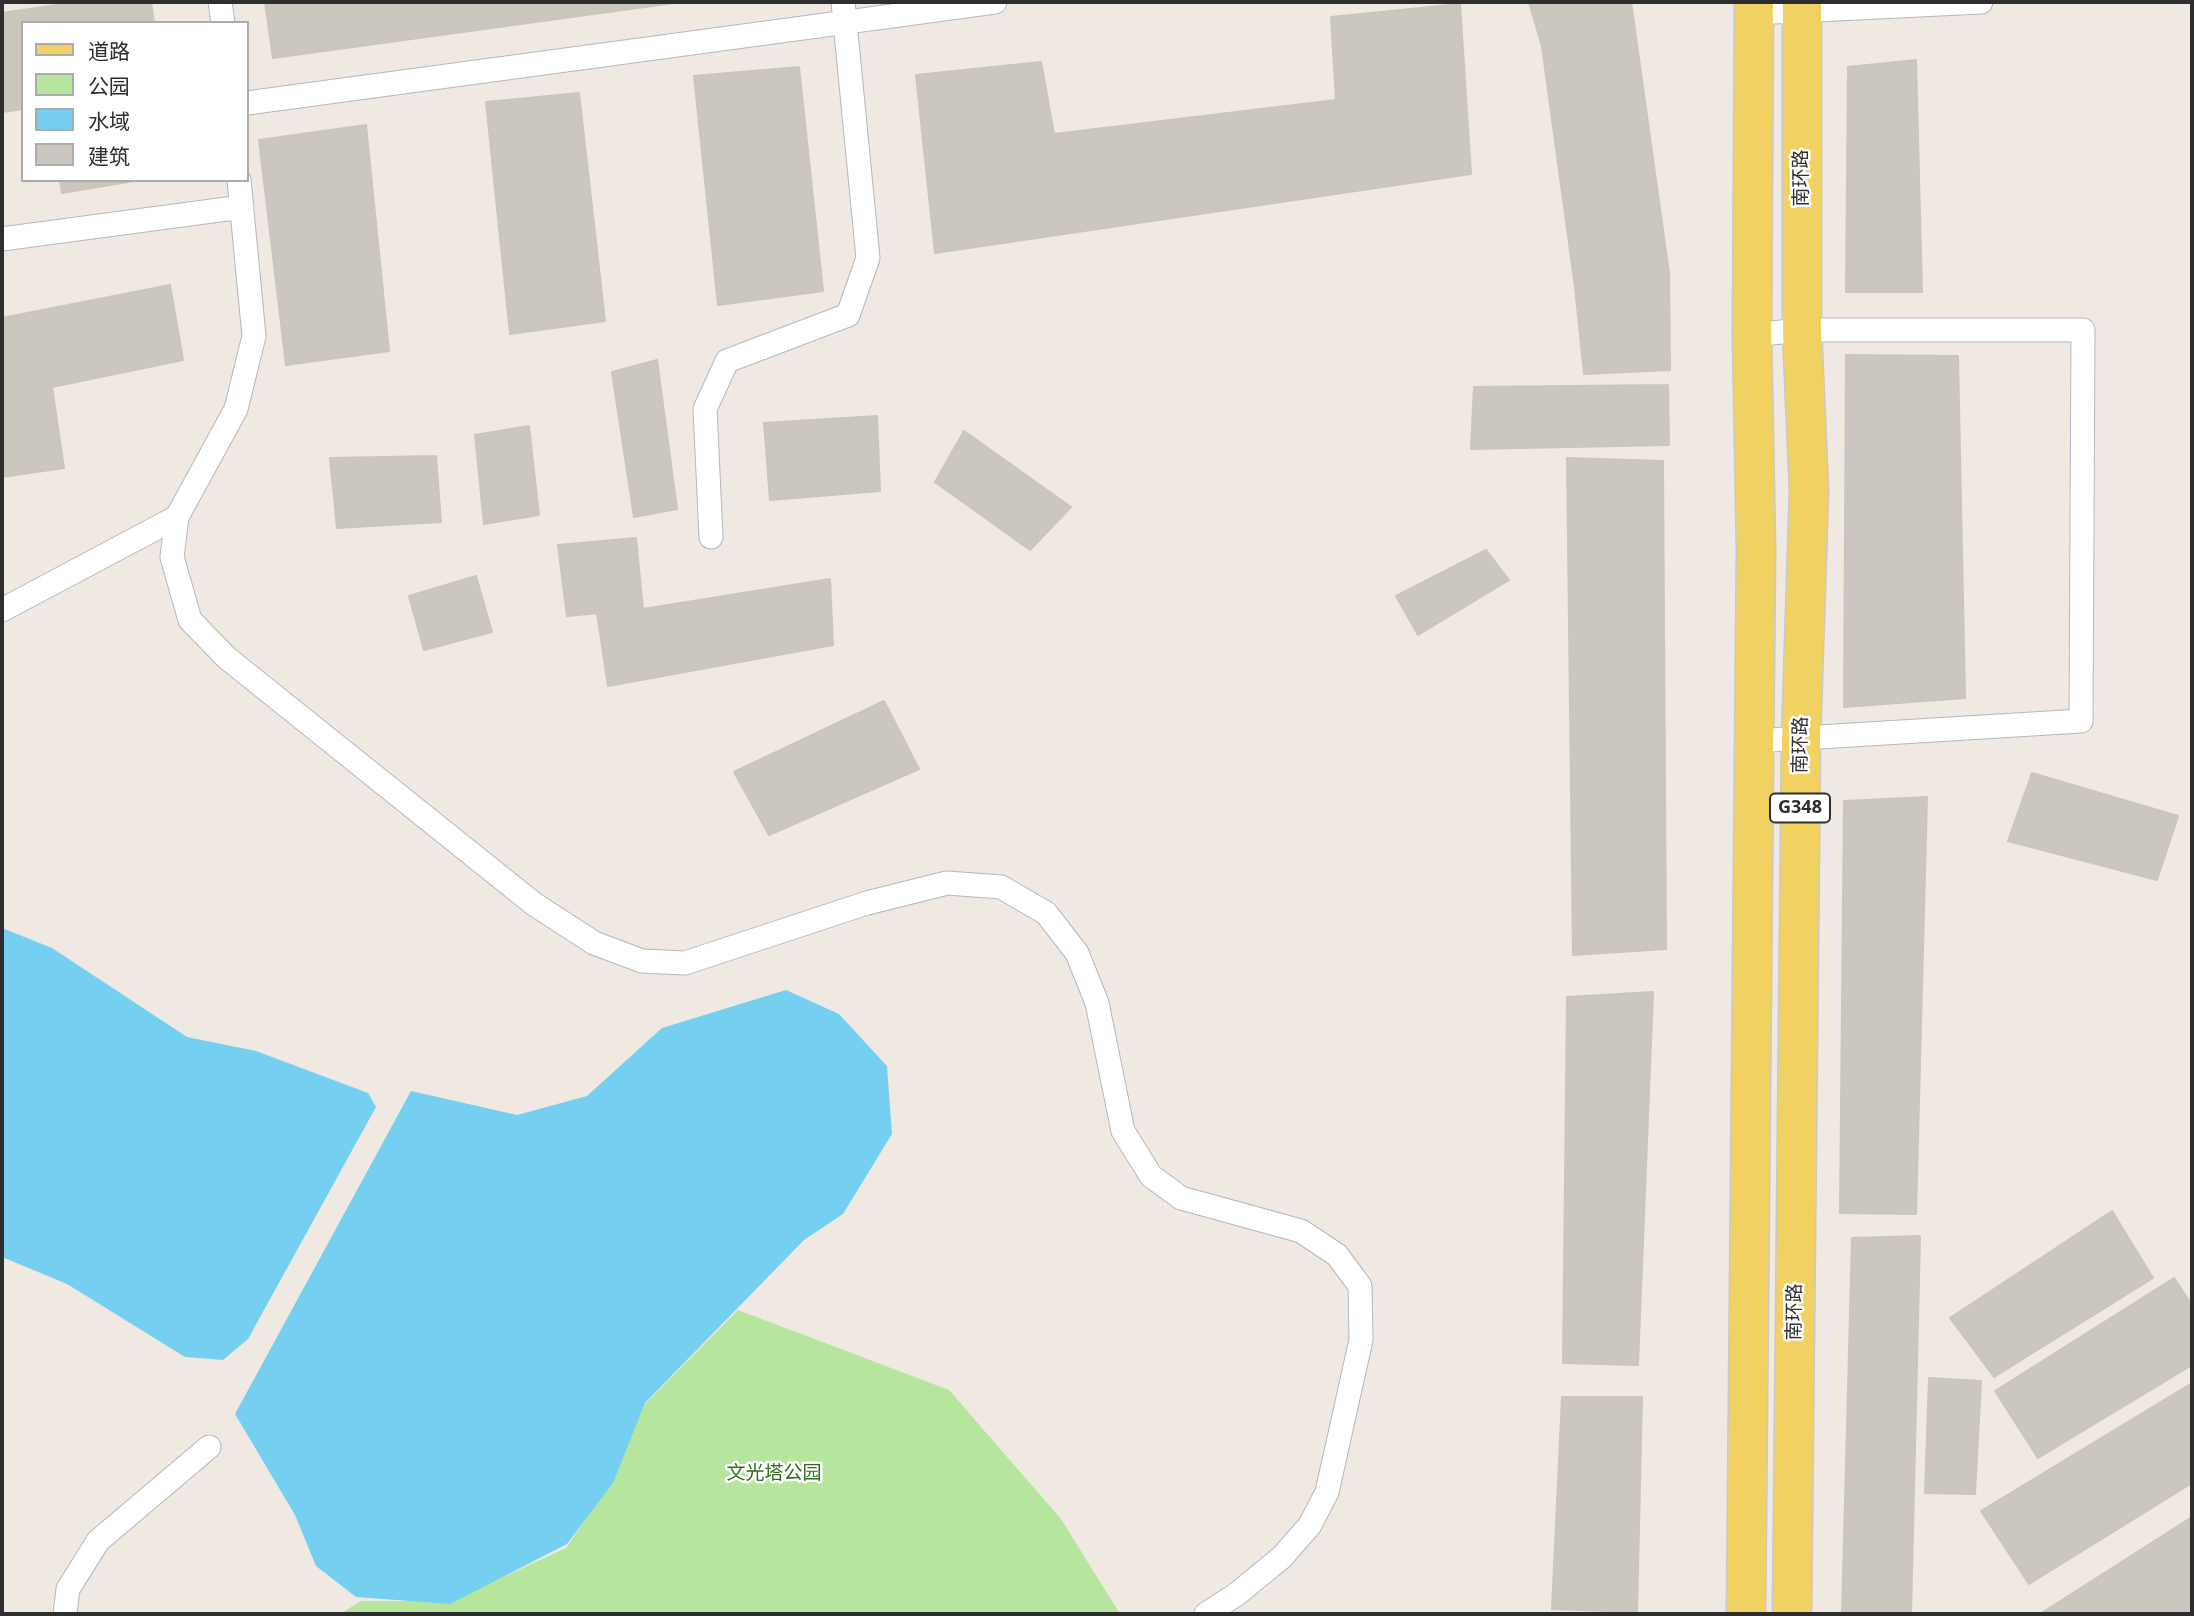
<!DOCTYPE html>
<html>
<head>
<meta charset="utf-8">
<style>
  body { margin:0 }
  #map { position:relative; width:2194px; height:1616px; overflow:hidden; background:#efe9e1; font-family:"Open Sans","Noto Sans SC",sans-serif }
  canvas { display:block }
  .frame { position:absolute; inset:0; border:4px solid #2e2e2e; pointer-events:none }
  .legend { position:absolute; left:21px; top:21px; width:228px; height:161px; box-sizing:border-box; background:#fff; border:2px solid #ababab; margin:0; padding:9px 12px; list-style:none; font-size:21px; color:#2e2e2e }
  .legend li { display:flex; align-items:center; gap:14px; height:35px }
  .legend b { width:35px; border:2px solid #ababab }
</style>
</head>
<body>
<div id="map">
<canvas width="2194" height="1616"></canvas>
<div class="frame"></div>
<ul class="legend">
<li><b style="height:9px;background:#f2d163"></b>道路</li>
<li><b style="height:19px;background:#b6e59e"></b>公园</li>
<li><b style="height:19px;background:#75cff0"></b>水域</li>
<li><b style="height:19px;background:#cbc7bf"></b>建筑</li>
</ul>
</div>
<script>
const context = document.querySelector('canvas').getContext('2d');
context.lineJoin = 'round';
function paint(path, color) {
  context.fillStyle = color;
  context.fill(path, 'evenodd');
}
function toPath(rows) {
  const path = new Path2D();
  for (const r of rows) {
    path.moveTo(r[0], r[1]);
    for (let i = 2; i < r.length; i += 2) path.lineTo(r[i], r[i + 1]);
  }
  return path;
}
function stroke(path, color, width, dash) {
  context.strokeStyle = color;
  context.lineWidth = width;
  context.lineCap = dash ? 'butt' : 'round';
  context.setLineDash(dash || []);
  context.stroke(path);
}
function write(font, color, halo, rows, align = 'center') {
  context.font = font + ' "Open Sans","Noto Sans SC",sans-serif';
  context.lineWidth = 5;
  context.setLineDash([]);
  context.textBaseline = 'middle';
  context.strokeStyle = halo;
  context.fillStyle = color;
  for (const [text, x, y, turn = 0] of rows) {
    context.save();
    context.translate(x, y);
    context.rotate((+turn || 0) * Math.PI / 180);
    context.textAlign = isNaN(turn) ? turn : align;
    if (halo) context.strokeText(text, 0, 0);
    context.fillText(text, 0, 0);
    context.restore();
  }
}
paint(toPath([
  [738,1310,949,1390,1061,1519,1120,1614,340,1614,361,1601,451,1601,566,1548,611,1482,644,1405]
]), '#b6e59e');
paint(toPath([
  [2,928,52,948,187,1037,256,1051,368,1093,376,1107,248,1339,223,1360,185,1357,67,1284,2,1257],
  [786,990,839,1014,887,1066,892,1134,843,1214,804,1240,645,1403,613,1483,567,1544,450,1604,356,1597,316,1566,295,1515,235,1414,411,1091,517,1115,587,1096,662,1028]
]), '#75cff0');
const building = toPath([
  [77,2,151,2,154,23,23,23,23,109,2,112,2,13,77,2],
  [265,2,681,2,273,58,265,2],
  [1529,2,1631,2,1669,273,1575,287,1542,46,1529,2],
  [1460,4,1471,174,935,253,916,75,1041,62,1054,134,1336,100,1331,17,1460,4],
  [1916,60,1922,292,1846,292,1848,67,1916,60],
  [799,67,823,291,718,305,694,76,799,67],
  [579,93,605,321,510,334,486,102,579,93],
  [366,125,389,351,286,365,259,140,366,125],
  [60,180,140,180,62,193,60,180],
  [1669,273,1670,370,1584,374,1575,287,1669,273],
  [170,285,183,360,52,387,64,468,2,477,2,318,170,285],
  [1846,355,1958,356,1965,698,1844,707,1846,355],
  [657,360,677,509,634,517,612,372,657,360],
  [1668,385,1669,445,1471,449,1474,387,1668,385],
  [877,416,880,491,770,500,764,423,877,416],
  [529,426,539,515,484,524,475,435,529,426],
  [964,431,1071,507,1030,550,935,482,964,431],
  [436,456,441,522,337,528,330,458,436,456],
  [1567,458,1663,461,1666,949,1573,955,1567,458],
  [636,538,643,609,567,616,558,545,636,538],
  [1486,550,1509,580,1418,635,1396,596,1486,550],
  [476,576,492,632,424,650,409,596,476,576],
  [830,579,833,645,608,686,597,613,643,609,830,579],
  [884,701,919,769,769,835,734,772,884,701],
  [2032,773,2178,816,2157,880,2008,841,2032,773],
  [1927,797,1916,1214,1840,1213,1844,801,1927,797],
  [1653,992,1638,1365,1563,1363,1567,997,1653,992],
  [2112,1211,2153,1278,1994,1377,1950,1318,2112,1211],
  [1920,1236,1911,1614,1842,1614,1852,1238,1920,1236],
  [2174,1278,2192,1305,2192,1365,2038,1458,1995,1391,2174,1278],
  [1929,1378,1981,1381,1975,1494,1925,1493,1929,1378],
  [2192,1383,2192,1483,2029,1584,1981,1511,2192,1383],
  [1562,1397,1642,1397,1637,1612,1552,1609,1562,1397],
  [2192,1517,2192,1614,2040,1614,2192,1517]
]);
paint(building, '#cbc7bf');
stroke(building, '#cbc5ba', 2);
const lane = toPath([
  [220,2,223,23],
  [1754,13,1981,2],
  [247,103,995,2],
  [239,180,254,336,236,409,177,517,172,557,190,620,227,658,534,904,594,943,642,961,685,963,867,903,947,883,1001,887,1046,913,1077,953,1097,1003,1123,1131,1151,1176,1181,1198,1301,1231,1337,1255,1360,1286,1361,1340,1327,1492,1310,1525,1282,1557,1237,1594,1206,1614],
  [2,239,242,207],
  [1752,335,1802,330,2083,330,2081,721,1754,741],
  [711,537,705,409,727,361,848,315,868,258,843,2],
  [2,610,177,517],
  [65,1614,68,1589,98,1541,209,1447]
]);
const primary = toPath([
  [1746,1614,1756,549,1752,335,1754,2],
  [1792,1614,1801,740,1809,491,1802,330,1802,2]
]);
stroke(lane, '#b4b7c1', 25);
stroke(primary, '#c9c9c9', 41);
stroke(lane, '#fff', 23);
stroke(primary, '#f2d163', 38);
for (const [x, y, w] of [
  [1800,808,60]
]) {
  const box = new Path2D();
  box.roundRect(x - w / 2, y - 14.5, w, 29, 5);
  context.fillStyle = '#fff';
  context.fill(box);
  stroke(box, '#2e2e2e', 2);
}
write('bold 18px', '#2e2e2e', null, [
  ["G348",1800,808]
]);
write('19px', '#2e2e2e', '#fff', [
  ["南环路",1802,178,-90],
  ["南环路",1801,745,-89],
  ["南环路",1795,1312,-89]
]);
write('19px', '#2c6e1b', '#fff', [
  ["文光塔公园",774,1474]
]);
</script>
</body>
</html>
